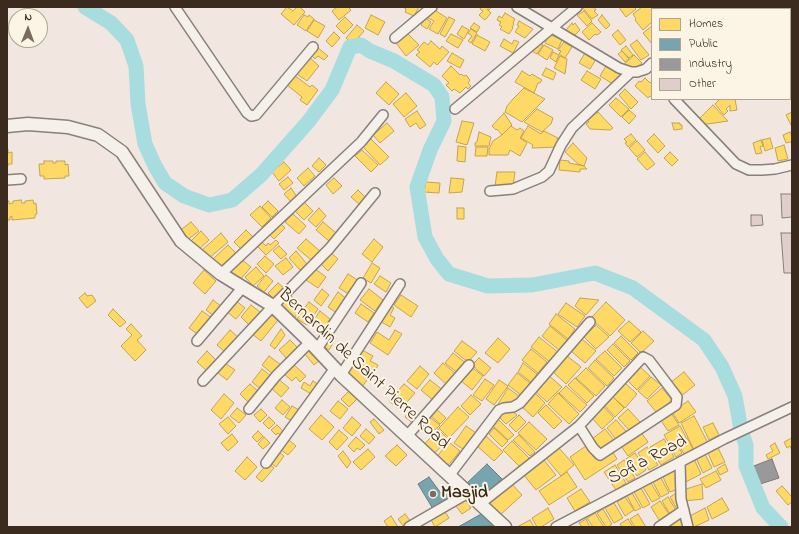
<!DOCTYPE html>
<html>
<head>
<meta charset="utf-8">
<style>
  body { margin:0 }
  #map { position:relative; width:799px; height:534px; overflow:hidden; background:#f2e6e0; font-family:"Indie Flower",sans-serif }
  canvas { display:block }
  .frame { position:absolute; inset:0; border:8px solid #3b2a1e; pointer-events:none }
  .legend { position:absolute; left:651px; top:8px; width:140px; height:92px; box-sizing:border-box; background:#fcf5e5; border:1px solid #afa495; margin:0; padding:5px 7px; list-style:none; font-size:12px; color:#3b2a1e }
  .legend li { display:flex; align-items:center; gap:8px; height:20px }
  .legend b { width:20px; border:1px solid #afa495 }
  .north { position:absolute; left:8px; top:8px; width:40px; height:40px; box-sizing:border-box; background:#fcf5e5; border:1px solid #afa495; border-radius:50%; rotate:1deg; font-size:11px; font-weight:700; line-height:16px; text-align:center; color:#3b2a1e }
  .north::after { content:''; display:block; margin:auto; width:14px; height:18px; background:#7b6c62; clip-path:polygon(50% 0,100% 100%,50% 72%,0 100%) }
</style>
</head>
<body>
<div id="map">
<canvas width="799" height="534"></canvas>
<div class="frame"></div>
<ul class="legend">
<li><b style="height:11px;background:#ffd966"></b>Homes</li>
<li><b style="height:11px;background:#76a5af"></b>Public</li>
<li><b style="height:11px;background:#999"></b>Industry</li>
<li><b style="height:11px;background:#e0cecb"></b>Other</li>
</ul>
<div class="north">N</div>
</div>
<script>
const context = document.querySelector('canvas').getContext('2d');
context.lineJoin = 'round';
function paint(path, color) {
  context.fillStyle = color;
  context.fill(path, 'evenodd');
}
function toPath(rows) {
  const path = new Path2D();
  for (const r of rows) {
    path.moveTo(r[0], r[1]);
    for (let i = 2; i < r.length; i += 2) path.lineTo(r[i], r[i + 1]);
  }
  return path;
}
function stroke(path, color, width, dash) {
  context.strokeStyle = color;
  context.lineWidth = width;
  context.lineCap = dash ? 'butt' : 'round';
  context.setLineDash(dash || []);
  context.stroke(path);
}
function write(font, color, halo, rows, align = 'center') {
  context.font = font + ' "Indie Flower",sans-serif';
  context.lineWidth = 4;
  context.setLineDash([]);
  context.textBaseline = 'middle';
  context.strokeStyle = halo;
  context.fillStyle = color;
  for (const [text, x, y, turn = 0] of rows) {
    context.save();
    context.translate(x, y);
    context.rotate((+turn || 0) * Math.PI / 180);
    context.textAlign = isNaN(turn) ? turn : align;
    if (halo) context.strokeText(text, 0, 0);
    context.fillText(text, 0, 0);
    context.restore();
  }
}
const homes = toPath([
  [287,7,293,11,297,7,300,7,305,12,294,25,281,14,287,7],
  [337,7,348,7,351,10,339,20,332,11,337,7],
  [403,7,419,7,414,16,405,12,406,9,403,7],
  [481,7,491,7,489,10,487,9,491,13,485,20,479,15,483,11,480,9,481,7],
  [582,7,594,7,596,10,594,11,598,15,592,19,582,7],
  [620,7,634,7,636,9,626,17,620,9,620,7],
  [642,7,654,7,656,9,652,9,652,22,643,30,635,20,636,19,633,14,642,7],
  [433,9,447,18,438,34,429,29,434,21,428,18,433,9],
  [584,11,592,21,587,26,577,15,584,11],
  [505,13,515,19,513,23,514,24,512,27,513,28,509,34,500,29,502,27,499,25,501,22,497,20,499,16,502,18,505,13],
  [304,15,308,17,309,15,314,19,306,31,297,25,304,15],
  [371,15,385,22,378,35,365,28,371,15],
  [602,15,610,25,606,29,598,20,602,15],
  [345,17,353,25,344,34,336,26,345,17],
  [449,17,455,20,445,37,440,34,449,17],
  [425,18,431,22,427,29,421,25,425,18],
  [314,20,325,26,318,38,307,31,314,20],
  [519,21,533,29,525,38,515,32,519,26,517,25,519,21],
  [474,23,480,27,477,32,470,28,474,23],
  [572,23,573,25,575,23,580,30,573,37,566,30,572,23],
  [592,23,601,32,597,35,595,34,589,40,582,32,592,23],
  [357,25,364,31,353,44,346,38,357,25],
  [462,26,469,30,464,39,457,34,462,26],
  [652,26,652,44,643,33,652,26],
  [471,29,477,33,471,43,468,41,472,36,468,33,471,29],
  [618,30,626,40,620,45,612,35,618,30],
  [334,32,340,38,332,47,326,41,334,32],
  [408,34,419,45,406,56,396,43,408,34],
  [451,34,463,40,458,48,446,41,451,34],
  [549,34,562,40,558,49,545,43,549,34],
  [477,35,490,42,485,51,472,44,477,35],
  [504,39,512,44,514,40,519,42,513,53,500,46,504,39],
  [637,40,649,55,641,60,630,45,637,40],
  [431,41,440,49,442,46,449,52,437,65,434,62,430,67,416,55,420,52,417,50,424,42,428,45,431,41],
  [538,42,543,45,537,54,528,49,538,42],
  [564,42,572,47,565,58,559,54,561,51,558,50,564,42],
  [544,45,553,50,547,60,538,54,544,45],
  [626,46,633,55,629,58,621,50,626,46],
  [318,48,328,56,324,60,318,56,315,59,312,56,318,48],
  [622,51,629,59,625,62,618,54,622,51],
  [553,52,559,55,556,62,550,58,553,52],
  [452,53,464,60,460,68,447,61,452,53],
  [585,53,596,59,590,69,579,63,585,53],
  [634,55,642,63,633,71,621,67,634,55],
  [560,56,567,59,565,74,554,68,560,56],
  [310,58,319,66,307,81,297,74,310,58],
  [451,66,460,75,461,74,464,76,466,75,468,77,468,78,470,80,468,83,471,86,468,89,466,87,460,93,454,89,452,91,446,85,449,83,442,76,451,66],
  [606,66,620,74,613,84,600,76,606,66],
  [546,68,556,73,553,80,542,75,546,68],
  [522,71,530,76,532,74,542,80,540,83,538,83,534,93,515,82,522,71],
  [587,71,601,79,595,89,581,80,587,71],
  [294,75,310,87,312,85,318,90,307,105,300,100,302,97,287,85,294,75],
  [645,78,650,83,652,81,652,97,650,96,648,98,635,86,639,81,641,82,645,78],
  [386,82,399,94,389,105,376,93,386,82],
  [524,88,545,99,522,122,505,112,507,106,513,99,524,88],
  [625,89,638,102,631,109,619,95,625,89],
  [406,93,417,106,404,117,393,104,406,93],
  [616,98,629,109,621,117,609,105,616,98],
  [720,99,735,99,737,110,730,111,730,105,726,109,728,111,724,115,715,104,720,99],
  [713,105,728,121,701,125,697,121,713,105],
  [537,109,553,118,551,124,542,132,524,122,537,109],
  [629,110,636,116,629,124,622,117,629,110],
  [417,111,426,125,420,129,416,123,410,127,405,119,417,111],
  [598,112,613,128,610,130,590,129,586,124,589,122,587,120,598,112],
  [792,112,792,127,786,115,792,112],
  [504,113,512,125,502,135,497,129,496,130,492,126,504,113],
  [462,121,474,123,467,145,456,142,462,121],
  [387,123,394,131,380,143,373,135,387,123],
  [672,123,680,123,680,125,682,125,682,129,674,130,672,123],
  [511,126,517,130,520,128,524,131,520,138,527,143,520,156,510,150,508,155,489,155,489,149,493,141,502,135,511,126],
  [528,126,541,134,544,131,558,138,557,140,561,143,558,147,532,148,533,145,521,138,528,126],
  [479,132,491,137,489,146,475,146,475,143,477,142,479,132],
  [790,132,792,136,792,143,790,142,786,143,783,135,790,132],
  [631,134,636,140,628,147,625,143,627,142,624,139,631,134],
  [654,134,665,146,658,153,647,141,654,134],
  [770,138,773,148,765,151,762,140,770,138],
  [371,139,389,157,380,165,363,147,371,139],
  [761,140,763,146,760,147,762,153,756,154,753,143,761,140],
  [637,141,645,150,637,157,629,148,637,141],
  [573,143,587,158,584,166,578,164,565,152,573,143],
  [784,145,788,159,778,161,775,148,784,145],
  [458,146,466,147,465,162,457,161,458,146],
  [476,147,488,147,487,156,475,156,476,147],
  [7,149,8,149,8,153,12,152,12,164,8,164,8,166,7,167,7,149],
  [362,150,378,165,371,172,355,156,362,150],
  [645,152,655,164,647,170,637,159,645,152],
  [670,152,678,160,672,166,664,158,670,152],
  [319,158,326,165,319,172,312,166,319,158],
  [560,160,569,161,569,163,584,166,587,169,580,169,580,172,559,170,560,160],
  [44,161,53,161,53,163,56,163,56,161,65,161,65,165,68,164,69,176,65,176,65,178,44,179,44,176,40,176,39,164,44,164,44,161],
  [284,162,291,170,279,181,272,172,284,162],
  [308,168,315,176,304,186,297,178,308,168],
  [497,172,515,172,513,187,495,186,497,172],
  [288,177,293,183,284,190,279,184,288,177],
  [334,178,342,186,333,194,326,185,334,178],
  [451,178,464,179,462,192,449,193,451,178],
  [426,182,440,183,439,193,424,192,426,182],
  [291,188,297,197,291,202,284,194,291,188],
  [358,190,366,198,360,205,351,197,358,190],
  [21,200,22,203,25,203,25,201,33,200,34,204,36,203,37,214,35,215,35,218,12,220,12,216,10,217,10,220,7,220,7,201,9,201,9,204,13,203,13,201,21,200],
  [268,201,278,211,272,217,262,207,268,201],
  [304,202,313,211,304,220,295,211,304,202],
  [260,206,271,218,262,227,250,215,260,206],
  [319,208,326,216,316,227,308,220,319,208],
  [457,208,464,208,464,219,457,219,457,208],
  [293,214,306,226,299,234,285,222,293,214],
  [278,221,285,228,274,239,267,232,278,221],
  [191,222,199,231,186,241,178,232,191,222],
  [323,222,336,233,329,241,316,230,323,222],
  [246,230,253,237,241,249,234,242,246,230],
  [201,231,209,240,197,251,189,243,201,231],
  [221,233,228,242,208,259,201,251,221,233],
  [306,239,321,252,312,261,297,248,306,239],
  [374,239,383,247,372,262,362,254,374,239],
  [260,240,266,246,268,243,270,245,276,240,279,243,266,255,255,244,260,240],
  [228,245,236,253,220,267,213,259,228,245],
  [279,246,287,254,281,259,273,251,279,246],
  [296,251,307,264,300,270,289,258,296,251],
  [330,252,338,259,328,271,320,263,330,252],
  [265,256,274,264,266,273,257,264,265,256],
  [286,258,293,267,283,275,275,266,286,258],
  [241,259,251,267,239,281,229,272,241,259],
  [372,263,380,268,371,283,363,278,372,263],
  [256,267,264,276,253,286,245,277,256,267],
  [314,268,326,277,318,288,306,280,314,268],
  [204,270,216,281,205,294,193,283,204,270],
  [348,274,359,281,350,295,339,288,348,274],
  [266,275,273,281,264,292,257,286,266,275],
  [380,276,391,283,386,292,374,284,380,276],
  [278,283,284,288,274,299,268,293,278,283],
  [322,289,329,295,321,306,314,300,322,289],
  [369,289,383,300,375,311,360,300,369,289],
  [338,292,348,300,338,314,328,307,338,292],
  [85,293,87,296,92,295,96,301,87,308,79,298,85,293],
  [288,293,303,307,293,319,277,304,288,293],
  [401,295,418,306,411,317,394,305,401,295],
  [580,298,599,300,586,315,575,306,580,298],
  [213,300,222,307,214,316,206,310,213,300],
  [235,300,245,308,236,319,226,311,235,300],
  [309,302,318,309,307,325,297,319,309,302],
  [606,302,625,320,610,336,591,318,606,302],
  [566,303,585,316,577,327,558,314,566,303],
  [361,304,374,313,368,322,355,313,361,304],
  [387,304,394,308,390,315,395,318,390,327,378,320,387,304],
  [251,305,260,312,249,325,241,317,251,305],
  [113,309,126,322,120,327,108,315,113,309],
  [202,311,213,319,200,336,189,328,202,311],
  [320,311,330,319,323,329,313,321,320,311],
  [269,313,278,320,261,341,251,333,269,313],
  [556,314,575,329,568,339,549,324,556,314],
  [629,321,641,332,630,342,618,331,629,321],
  [131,324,142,336,137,340,146,350,135,361,121,346,132,335,126,329,131,324],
  [596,325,609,337,596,349,584,337,596,325],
  [550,326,568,341,559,350,542,336,550,326],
  [281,329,285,335,275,349,270,345,281,329],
  [230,330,239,338,226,353,217,345,230,330],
  [395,330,402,334,388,355,370,343,377,332,389,340,395,330],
  [643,331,654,341,641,353,631,343,643,331],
  [328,333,336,338,329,350,320,344,328,333],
  [621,336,638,353,631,360,614,343,621,336],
  [539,337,559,353,551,363,531,347,539,337],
  [498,338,510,349,498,363,485,353,498,338],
  [582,339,596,351,585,363,571,351,582,339],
  [290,340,299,349,287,359,279,350,290,340],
  [462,341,477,352,468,362,454,351,462,341],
  [613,344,630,361,624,367,607,350,613,344],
  [311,349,321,359,314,365,305,354,311,349],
  [531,349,547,362,538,373,522,360,531,349],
  [362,350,373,356,370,361,378,365,375,371,356,361,362,350],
  [207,351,217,361,207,371,197,362,207,351],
  [605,351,622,368,614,376,596,359,605,351],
  [453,353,467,364,459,374,445,363,453,353],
  [566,355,581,367,566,384,552,371,566,355],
  [269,356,281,365,274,375,262,365,269,356],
  [479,358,491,368,484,376,472,365,479,358],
  [595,360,614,378,607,386,588,368,595,360],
  [225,363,235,370,227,380,218,373,225,363],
  [292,363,306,376,300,382,296,377,292,381,283,373,292,363],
  [443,363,457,375,447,385,434,373,443,363],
  [523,363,537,374,532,383,518,372,523,363],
  [351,365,369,377,362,387,345,375,351,365],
  [638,365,650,376,637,390,625,378,638,365],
  [420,366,429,374,417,389,407,381,420,366],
  [470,366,483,376,472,390,460,380,470,366],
  [586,368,605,386,596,396,576,378,586,368],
  [262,369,272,377,262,390,252,382,262,369],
  [684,372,695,385,681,396,670,383,684,372],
  [517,373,530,383,521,395,508,385,517,373],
  [548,375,562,387,547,402,534,390,548,375],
  [651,377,661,385,647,399,638,391,651,377],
  [277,378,289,388,281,397,270,387,277,378],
  [575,378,594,396,587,403,568,385,575,378],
  [485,379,494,385,482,401,473,395,485,379],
  [430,380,444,391,434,401,421,390,430,380],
  [499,380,508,386,494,405,486,399,499,380],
  [313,381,319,385,313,395,301,388,304,382,310,386,313,381],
  [625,383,637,394,625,408,612,396,625,383],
  [250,384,260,393,250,404,240,394,250,384],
  [404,384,415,393,400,410,389,401,404,384],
  [566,386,587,405,580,412,559,393,566,386],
  [508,388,519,396,512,405,506,402,502,407,498,404,508,388],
  [662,388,672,400,657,413,647,401,662,388],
  [349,391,357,399,349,407,341,399,349,391],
  [534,392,545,403,533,417,521,406,534,392],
  [558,393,579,414,569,424,548,404,558,393],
  [224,394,234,403,221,419,211,410,224,394],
  [471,395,481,404,470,415,461,406,471,395],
  [613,397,624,408,615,417,604,405,613,397],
  [282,400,290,407,283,415,275,408,282,400],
  [338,401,348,409,340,419,330,411,338,401],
  [688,401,696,412,679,423,672,412,688,401],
  [546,405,562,421,554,429,538,413,546,405],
  [292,406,299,410,292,421,285,417,292,406],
  [603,406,614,418,602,429,591,417,603,406],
  [458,407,469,417,449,438,439,428,458,407],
  [237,408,246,415,239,423,230,416,237,408],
  [435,408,446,418,440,424,429,414,435,408],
  [261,409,267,415,260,422,254,415,261,409],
  [411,409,421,417,415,425,405,417,411,409],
  [510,409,517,415,506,424,498,416,505,410,510,409],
  [628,409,640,422,630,431,618,418,628,409],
  [671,413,679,425,668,431,660,419,671,413],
  [321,415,334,427,322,440,309,429,321,415],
  [519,415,526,422,516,432,509,425,519,415],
  [428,416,440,425,435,430,424,421,428,416],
  [694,416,708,443,694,450,681,423,694,416],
  [228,417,236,426,228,434,219,424,228,417],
  [269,417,275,423,269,429,263,423,269,417],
  [352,417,361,425,352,436,343,428,352,417],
  [497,418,514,435,508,440,491,424,497,418],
  [374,419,384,430,379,434,370,422,374,419],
  [616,420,626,431,616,439,607,428,616,420],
  [529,422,547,439,536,450,518,433,529,422],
  [713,423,719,435,709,440,703,427,713,423],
  [277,425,284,432,280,435,278,433,276,435,271,430,277,425],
  [466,426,476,433,464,450,454,443,466,426],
  [680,426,686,437,670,445,664,435,680,426],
  [494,428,508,441,502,447,489,434,494,428],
  [366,429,375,437,369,444,360,436,366,429],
  [438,429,448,439,433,455,423,446,438,429],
  [605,429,614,440,601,450,592,439,605,429],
  [339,430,348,438,337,450,329,442,339,430],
  [258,431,263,436,257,442,252,437,258,431],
  [641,432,648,442,628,456,621,446,641,432],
  [232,434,238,442,228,451,221,443,232,434],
  [519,435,535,452,530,456,513,440,519,435],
  [486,436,503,452,494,461,477,446,486,436],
  [264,437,270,443,263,449,258,444,264,437],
  [356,437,365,445,360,450,357,448,354,452,348,446,356,437],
  [687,438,693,449,684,454,678,443,687,438],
  [792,438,792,451,790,446,787,448,784,442,792,438],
  [664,439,674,457,661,465,650,447,664,439],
  [289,440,296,446,288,455,281,450,289,440],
  [512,441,529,458,520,467,503,450,512,441],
  [449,442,460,451,446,468,435,459,449,442],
  [676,443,682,453,676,457,670,446,676,443],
  [775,443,780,453,768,459,766,455,773,451,770,446,775,443],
  [397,445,407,455,396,466,385,456,397,445],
  [586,446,595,459,611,449,617,459,585,480,570,457,586,446],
  [647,447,658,465,649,470,638,453,647,447],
  [559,448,574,465,561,476,546,458,559,448],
  [718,448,725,462,714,467,708,453,718,448],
  [368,449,375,457,361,470,353,462,368,449],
  [343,451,351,462,347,468,338,456,343,451],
  [279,452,284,456,276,467,271,463,279,452],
  [635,453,646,470,637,476,626,459,635,453],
  [705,454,712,468,703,473,696,458,705,454],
  [247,457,257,467,245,480,235,471,247,457],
  [543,459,556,475,536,490,523,474,543,459],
  [694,459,701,474,682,484,682,466,694,459],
  [624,460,635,478,628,482,617,465,624,460],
  [268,463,274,468,262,482,256,477,268,463],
  [725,464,728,471,720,475,717,469,725,464],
  [615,465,626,483,616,490,604,472,615,465],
  [677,468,678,489,670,492,663,477,677,468],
  [716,471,721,480,706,488,700,479,716,471],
  [567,472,577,487,549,505,539,491,567,472],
  [661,478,669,493,661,497,653,482,661,478],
  [510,482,522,495,499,516,487,503,510,482],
  [651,483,660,498,652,502,643,487,651,483],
  [702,484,703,499,684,501,683,490,702,484],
  [782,486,792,497,792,502,788,505,776,491,782,486],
  [641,488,650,504,643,508,634,492,641,488],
  [581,489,590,502,575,511,567,498,581,489],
  [678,492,682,508,678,511,670,497,678,492],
  [632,493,641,508,635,511,627,496,632,493],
  [625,497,634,510,625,516,617,502,625,497],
  [668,497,677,512,671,516,662,501,668,497],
  [722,498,729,510,712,519,707,507,722,498],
  [465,499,471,508,462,514,456,506,465,499],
  [660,501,671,517,661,523,651,507,660,501],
  [614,503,623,518,614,523,605,508,614,503],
  [548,508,554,519,541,527,537,527,532,518,548,508],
  [705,508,709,520,694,527,690,527,688,517,705,508],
  [603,509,612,524,608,527,606,527,597,513,603,509],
  [444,510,449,518,435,527,430,518,444,510],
  [595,513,604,527,593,527,587,518,595,513],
  [405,514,411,522,404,527,398,519,405,514],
  [638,514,646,527,635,527,630,519,638,514],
  [391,516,398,527,388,527,384,521,391,516],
  [680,517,683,527,667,527,680,517],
  [586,519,590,527,582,527,579,523,586,519],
  [628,519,633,527,622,527,620,524,628,519],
  [530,520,534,527,517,527,530,520]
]);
paint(homes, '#ffd966');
stroke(homes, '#c4a450', 1);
const public = toPath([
  [487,464,502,479,482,498,467,483,487,464],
  [429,477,443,496,449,492,452,497,433,509,418,484,429,477],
  [483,513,494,526,458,527,483,513]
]);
paint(public, '#76a5af');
stroke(public, '#648084', 1);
const industry = toPath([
  [772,459,779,478,757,485,751,467,772,459]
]);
paint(industry, '#999');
stroke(industry, '#7d7874', 1);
stroke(toPath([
  [85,7,111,23,127,40,136,66,138,104,145,144,155,166,165,183,184,196,209,205,232,200,261,175,308,122,332,90,350,47,361,45,370,51,394,61,434,85,442,97,444,121,430,150,417,187,425,237,437,259,449,274,488,286,532,285,595,273,633,288,704,340,722,367,735,396,741,430,746,445,746,466,763,508,781,527]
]), '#a8dde0', 15);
const building = toPath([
  [781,194,792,194,792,217,782,218,781,194],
  [751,215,762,215,763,225,751,226,751,215],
  [781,233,792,233,792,273,784,273,781,233]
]);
paint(building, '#e0cecb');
stroke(building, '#88807a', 1);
const minor = toPath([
  [175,7,247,113,251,116,256,115,313,47],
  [517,7,619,68,631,72,637,72,646,69,652,63],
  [667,7,669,9],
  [715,9,717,7],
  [395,38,432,7],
  [790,52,792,50],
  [674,99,736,164,749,170,762,170,775,169,792,165],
  [455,109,577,7],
  [7,180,21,179],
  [490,191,513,189,542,177,549,171,561,145,572,128,631,72],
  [221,274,361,142,383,115],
  [197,341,243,287],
  [317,349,361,283],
  [341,375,400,284],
  [203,381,273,306,329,249,375,193],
  [249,409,276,376,310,342],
  [407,436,469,365],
  [680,462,681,499,688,527],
  [266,463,335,368],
  [449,476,499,410,504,408,513,407,520,403,590,322],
  [480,504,579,426,643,357,649,360,677,397,676,405,600,455,593,448,579,426],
  [409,527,468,493],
  [556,527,724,439,792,407],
  [659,527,684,510]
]);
const secondary = toPath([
  [7,126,28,124,68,127,98,135,122,152,181,241,221,274,273,306,310,342,341,375,505,527]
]);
stroke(minor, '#88807a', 12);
stroke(secondary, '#88807a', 15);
stroke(minor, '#f5f0ea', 9);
stroke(secondary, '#f5f0ea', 12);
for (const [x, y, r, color] of [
  [433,494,4,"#7b6c62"]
]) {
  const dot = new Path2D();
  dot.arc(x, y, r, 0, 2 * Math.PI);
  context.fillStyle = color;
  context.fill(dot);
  stroke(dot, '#fcf5e5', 1.5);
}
write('18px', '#3b2a1e', '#fcf5e5', [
  ["Bernardin de Saint Pierre Road",363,370,43],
  ["Sofia Road",648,461,-28]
]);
write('bold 18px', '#3b2a1e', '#fcf5e5', [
  ["Masjid",441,494]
], 'left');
</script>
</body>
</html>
